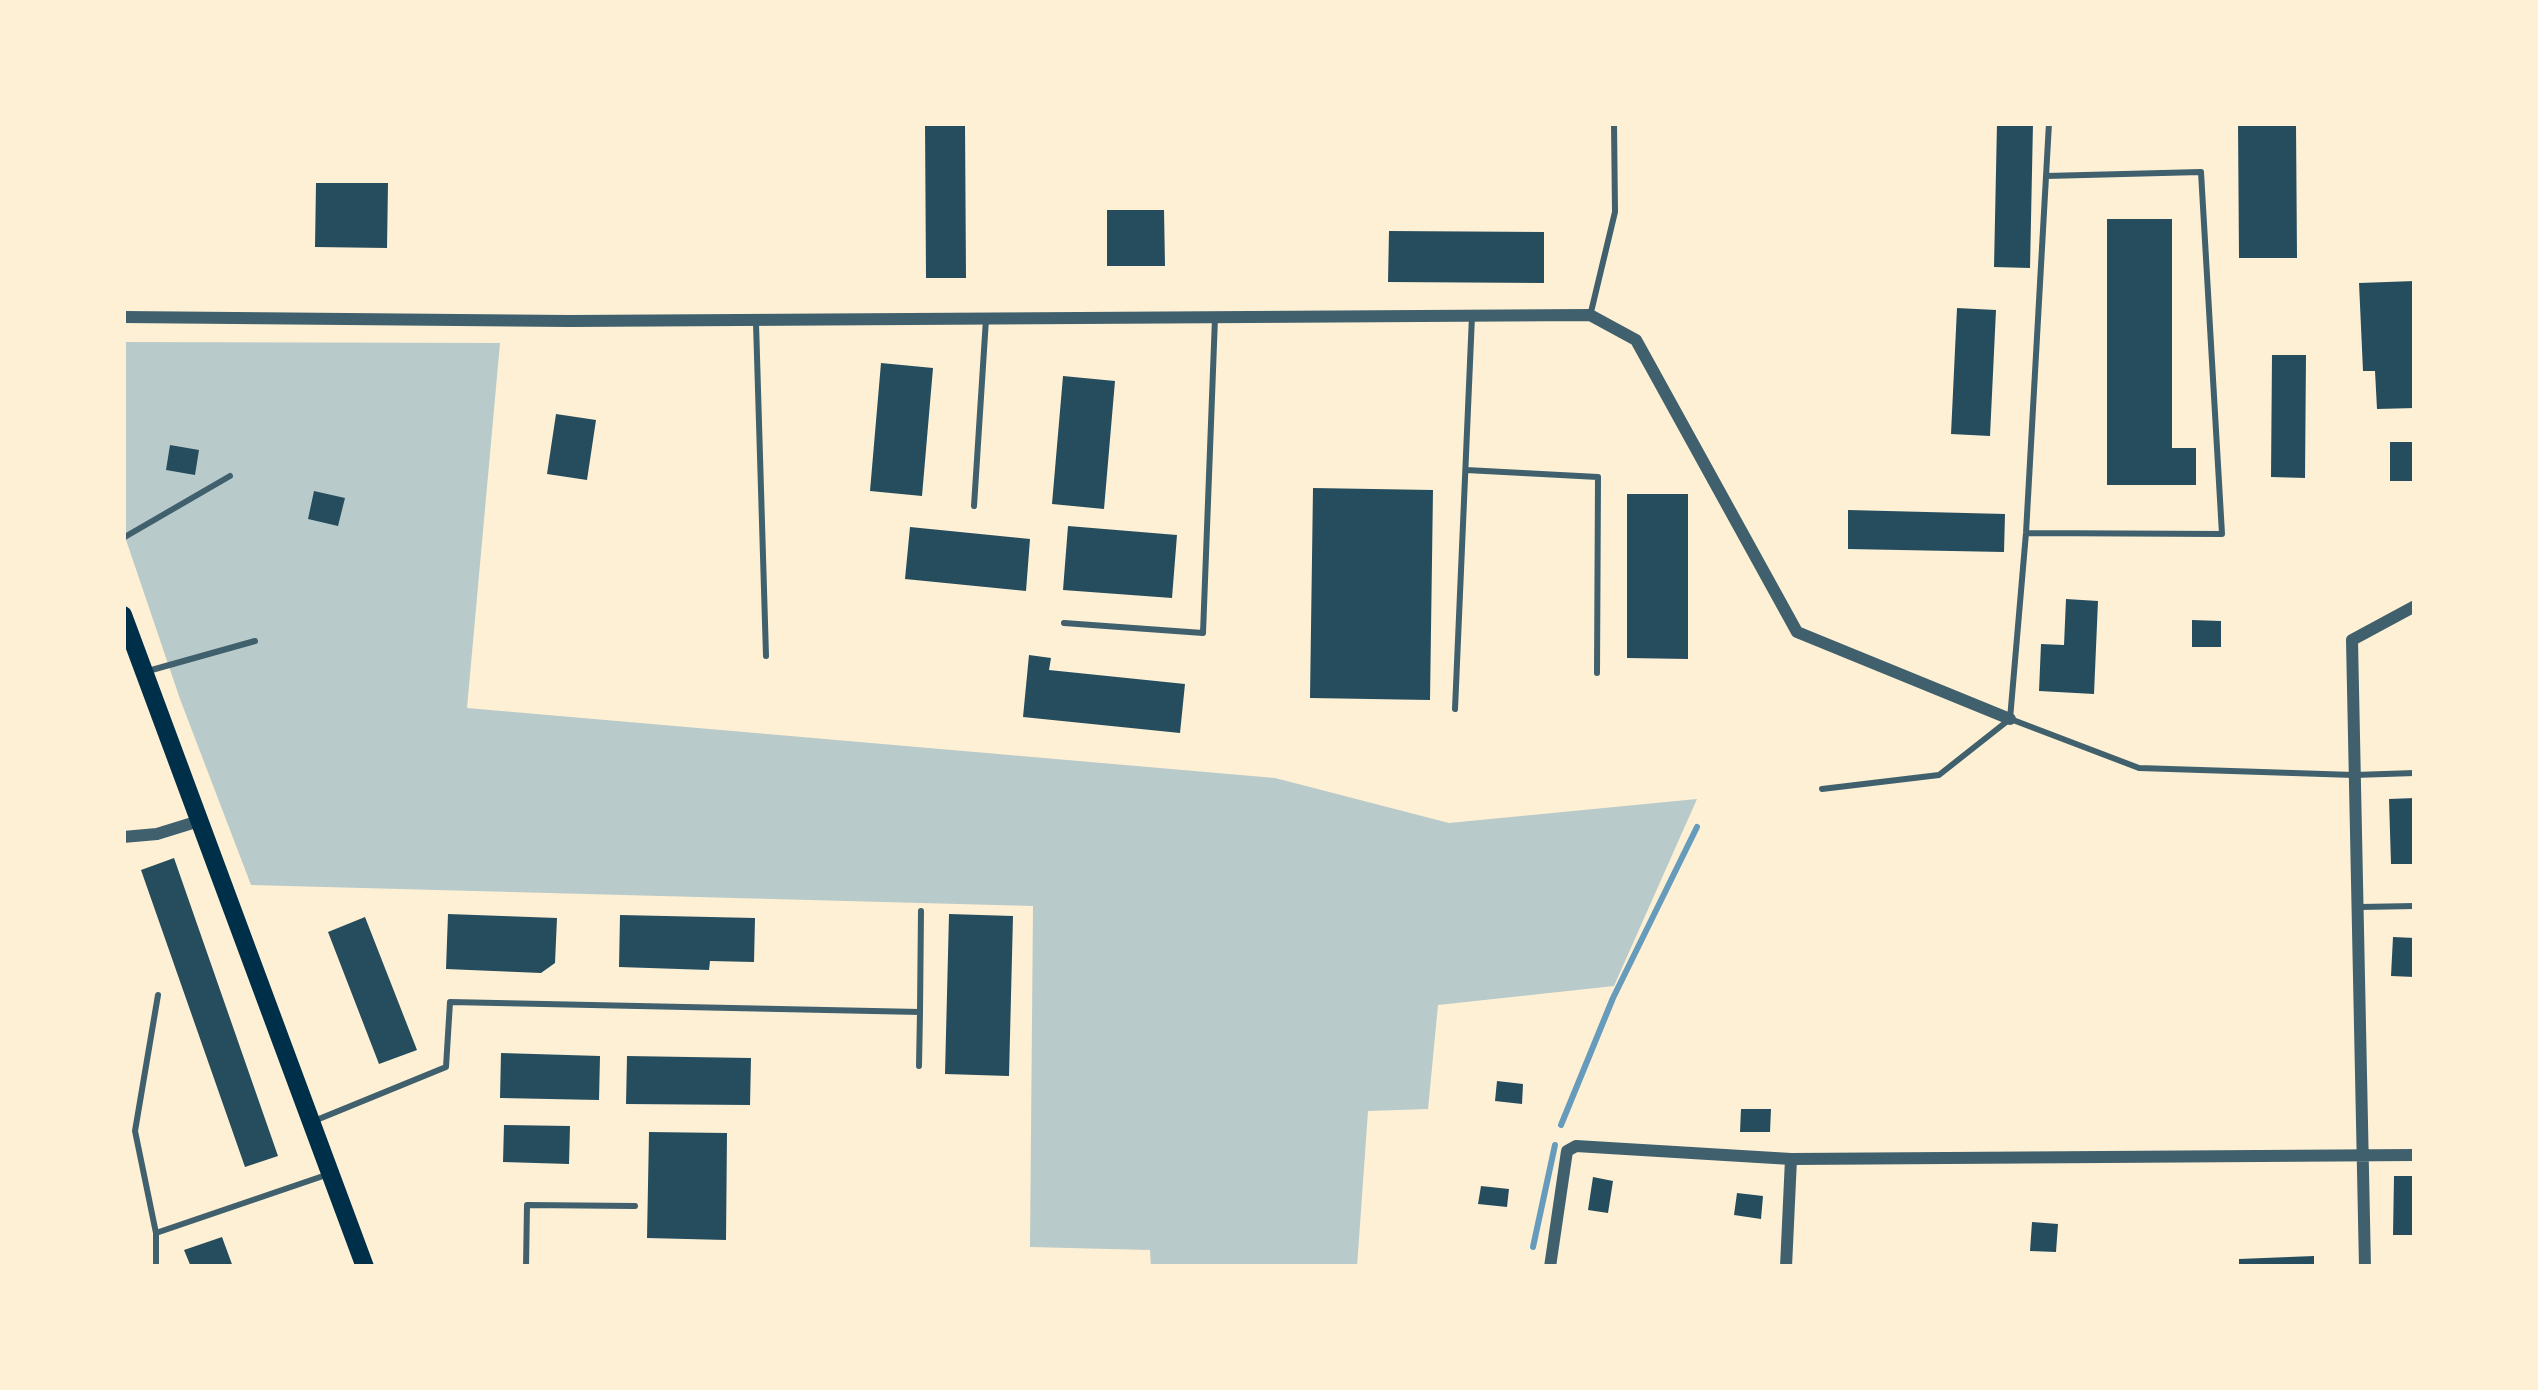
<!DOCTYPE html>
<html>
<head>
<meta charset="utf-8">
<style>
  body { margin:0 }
  #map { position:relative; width:2538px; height:1390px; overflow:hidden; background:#fdf0d5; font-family:"Crimson Pro",serif }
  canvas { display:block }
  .frame { position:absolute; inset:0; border:126px solid #fdf0d5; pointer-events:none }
</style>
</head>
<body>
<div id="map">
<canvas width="2538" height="1390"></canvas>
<div class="frame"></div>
</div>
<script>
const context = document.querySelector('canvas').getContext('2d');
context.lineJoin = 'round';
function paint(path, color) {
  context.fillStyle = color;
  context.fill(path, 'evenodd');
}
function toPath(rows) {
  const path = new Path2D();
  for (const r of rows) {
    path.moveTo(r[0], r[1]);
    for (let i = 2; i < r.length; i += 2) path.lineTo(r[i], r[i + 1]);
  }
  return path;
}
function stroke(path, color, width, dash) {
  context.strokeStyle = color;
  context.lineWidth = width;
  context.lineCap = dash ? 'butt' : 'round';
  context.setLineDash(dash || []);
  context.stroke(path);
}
paint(toPath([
  [123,342,500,343,467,708,1275,778,1449,823,1697,799,1614,986,1438,1005,1428,1109,1368,1111,1357,1267,1151,1267,1150,1250,1030,1247,1033,906,251,885,180,699,123,531]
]), '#b9caca');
stroke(toPath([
  [1561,1125,1613,998,1697,827],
  [1533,1247,1555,1145]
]), '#669bbc', 6);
paint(toPath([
  [925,123,965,123,966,278,926,278],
  [1997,123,2033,123,2030,268,1994,267],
  [2238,123,2296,123,2297,258,2239,258],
  [316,183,388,183,387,248,315,247],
  [1107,210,1164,210,1165,266,1107,266],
  [2107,219,2172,219,2172,448,2196,448,2196,485,2107,485],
  [1389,231,1544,232,1544,283,1388,282],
  [2415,281,2415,408,2377,409,2375,371,2363,371,2359,283],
  [1957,308,1996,310,1990,436,1951,434],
  [2272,355,2306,355,2305,478,2271,477],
  [881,363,933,368,922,496,870,491],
  [1063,376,1115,381,1104,509,1052,504],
  [556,414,596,420,587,480,547,474],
  [2390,442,2415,442,2415,481,2390,481],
  [170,445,199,450,195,475,166,470],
  [1313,488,1433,490,1430,700,1310,698],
  [314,491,345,498,338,526,308,519],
  [1627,494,1688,494,1688,659,1627,658],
  [1848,510,2005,514,2004,552,1848,549],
  [1068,526,1177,535,1172,598,1063,590],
  [910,527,1030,539,1026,591,905,579],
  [2066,599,2098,601,2094,694,2039,691,2041,644,2064,645],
  [2192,620,2221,621,2221,647,2192,647],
  [1029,655,1051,658,1049,670,1185,684,1180,733,1023,717],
  [2415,798,2415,864,2391,864,2389,799],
  [174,858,278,1156,245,1167,141,870],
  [448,914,557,918,555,963,541,973,446,969],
  [949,914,1013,916,1009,1076,945,1074],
  [620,915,755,918,754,962,710,961,709,970,619,967],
  [365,917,417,1050,379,1064,328,932],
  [2393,937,2415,938,2415,977,2391,976],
  [501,1053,600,1056,599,1100,500,1098],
  [627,1056,751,1058,750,1105,626,1104],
  [1497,1081,1523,1084,1522,1104,1495,1101],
  [1741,1109,1771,1109,1770,1132,1740,1132],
  [504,1125,570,1126,569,1164,503,1162],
  [649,1132,727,1133,726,1240,647,1238],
  [2394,1176,2415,1176,2415,1235,2393,1235],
  [1593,1177,1613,1181,1608,1213,1588,1210],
  [1481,1186,1509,1189,1507,1207,1478,1204],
  [1737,1193,1763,1196,1761,1219,1734,1215],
  [2032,1222,2058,1224,2056,1252,2030,1251],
  [222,1237,233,1267,191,1267,184,1250],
  [2314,1256,2314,1267,2239,1267,2239,1259]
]), '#264d5e');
stroke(toPath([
  [1591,312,1615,212,1614,123],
  [756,323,766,656],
  [1466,470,1598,477,1597,673],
  [974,506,986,319],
  [2026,533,2222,534,2201,172,2046,176],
  [123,538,230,476],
  [1064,623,1203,633,1215,318],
  [148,671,255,641],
  [1455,709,1472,316],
  [2013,720,2139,768,2354,775,2415,773],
  [1822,789,1939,775,2010,719,2026,533,2049,123],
  [2360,907,2415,906],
  [919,1066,920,1012],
  [314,1121,446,1067,450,1002,920,1012,921,911],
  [156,1233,329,1174],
  [156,1267,156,1233,135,1131,158,995],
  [526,1267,527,1205,635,1206]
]), '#3f606c', 6);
stroke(toPath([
  [123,317,569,321,1590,315,1636,340,1797,632,2010,719],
  [123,837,157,834,199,821],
  [1550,1267,1567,1151,1576,1146,1791,1159,2415,1155],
  [1786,1267,1791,1159],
  [2365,1267,2352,640,2415,606]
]), '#3f606c', 12);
stroke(toPath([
  [123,615,365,1267]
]), '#003049', 18);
</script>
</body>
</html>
